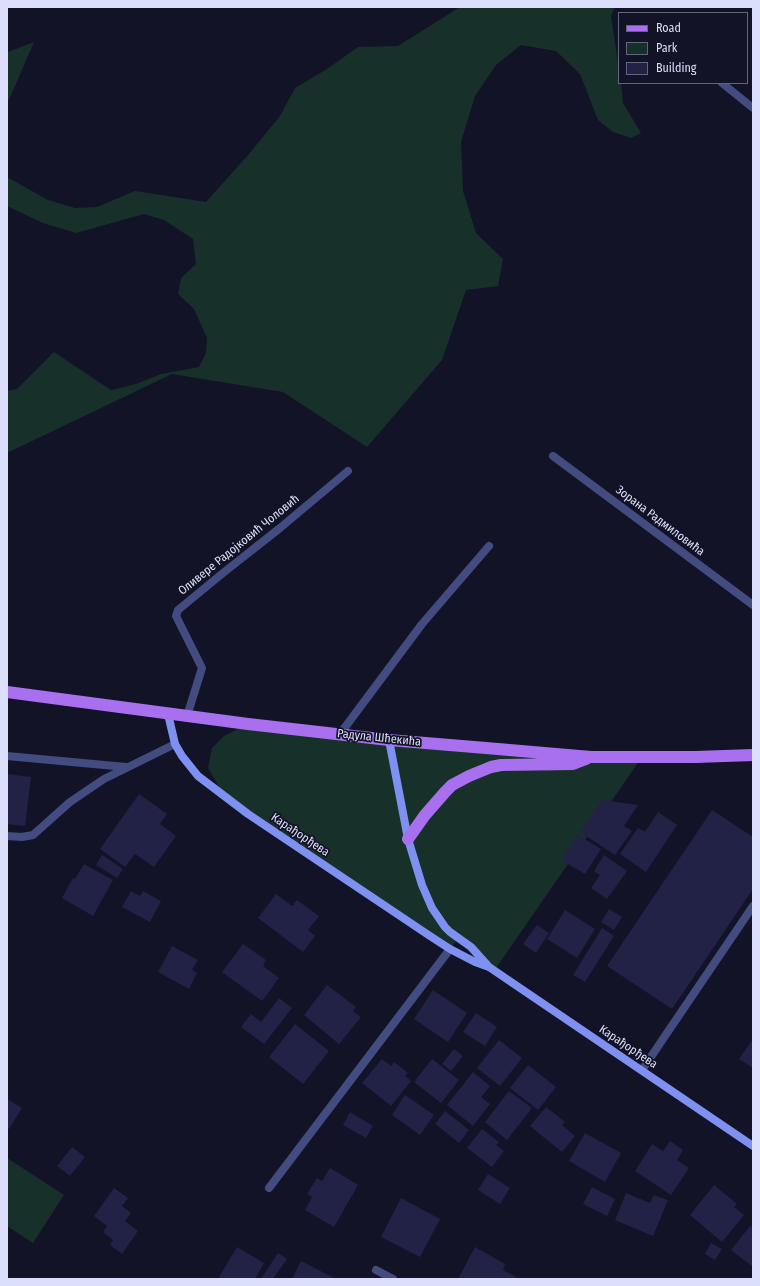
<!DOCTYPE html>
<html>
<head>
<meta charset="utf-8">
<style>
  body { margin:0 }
  #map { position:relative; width:760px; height:1286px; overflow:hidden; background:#131327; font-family:"Fira Sans Condensed",sans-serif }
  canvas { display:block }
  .frame { position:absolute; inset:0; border:8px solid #dcdffb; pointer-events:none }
  .legend { position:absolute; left:618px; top:12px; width:130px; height:72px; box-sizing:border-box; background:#131327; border:1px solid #63657c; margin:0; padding:5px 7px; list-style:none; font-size:12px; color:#dcdffb }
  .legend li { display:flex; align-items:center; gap:8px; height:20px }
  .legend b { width:20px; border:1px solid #63657c }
</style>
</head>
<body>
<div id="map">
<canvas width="760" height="1286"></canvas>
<div class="frame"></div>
<ul class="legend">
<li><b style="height:5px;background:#a870ef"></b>Road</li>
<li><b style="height:11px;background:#17302a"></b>Park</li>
<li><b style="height:11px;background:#222146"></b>Building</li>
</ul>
</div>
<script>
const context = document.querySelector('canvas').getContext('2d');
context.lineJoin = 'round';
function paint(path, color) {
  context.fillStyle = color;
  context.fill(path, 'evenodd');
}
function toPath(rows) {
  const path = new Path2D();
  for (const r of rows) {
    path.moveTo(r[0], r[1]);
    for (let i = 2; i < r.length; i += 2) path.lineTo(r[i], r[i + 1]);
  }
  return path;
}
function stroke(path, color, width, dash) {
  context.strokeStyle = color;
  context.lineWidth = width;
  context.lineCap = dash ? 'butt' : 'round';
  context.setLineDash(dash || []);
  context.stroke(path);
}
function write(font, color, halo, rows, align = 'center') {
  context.font = font + ' "Fira Sans Condensed",sans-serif';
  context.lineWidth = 3.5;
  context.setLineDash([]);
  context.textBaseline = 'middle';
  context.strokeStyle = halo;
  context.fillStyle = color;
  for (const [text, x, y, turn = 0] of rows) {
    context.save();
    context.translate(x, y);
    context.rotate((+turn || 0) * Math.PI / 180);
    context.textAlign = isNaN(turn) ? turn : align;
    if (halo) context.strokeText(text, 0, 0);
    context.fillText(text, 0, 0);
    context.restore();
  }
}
paint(toPath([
  [460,7,615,7,611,16,619,69,619,83,621,83,623,103,641,133,631,138,613,132,598,120,580,74,556,51,521,45,496,65,475,96,461,142,463,191,476,233,503,259,498,286,466,290,442,360,367,447,283,392,172,374,7,453,7,391,17,389,54,352,111,390,136,384,161,374,199,367,206,353,207,338,194,309,178,294,181,278,196,264,193,239,164,220,144,214,76,233,43,223,7,206,7,177,48,200,75,208,97,207,135,191,206,202,249,154,280,116,295,88,327,69,358,47,398,46],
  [34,42,12,93,7,103,7,53,8,52],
  [248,724,642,757,494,971,458,939,450,949,225,797,208,768,212,748,224,736],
  [7,1158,64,1195,33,1243,7,1226]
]), '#17302a');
paint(toPath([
  [7,774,31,777,25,826,7,824],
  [139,794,167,814,160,824,176,836,154,867,135,854,125,867,100,849],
  [602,800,638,805,624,826,632,831,615,855,580,832],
  [712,810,753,837,753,889,672,1009,607,966],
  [658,812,677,825,646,872,620,854,638,828,645,832],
  [577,834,601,849,585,874,561,860],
  [102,855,123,869,117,878,96,865],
  [604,855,627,871,607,899,591,888,600,875,594,871],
  [84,864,113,880,93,916,62,898,73,878,75,879],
  [131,891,140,896,143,891,161,901,150,922,122,907],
  [276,894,292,906,297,900,319,916,308,930,315,936,303,952,258,918],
  [609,909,622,917,614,930,601,922],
  [565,910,595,929,577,958,547,939],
  [537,925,549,933,536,953,523,944],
  [602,928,614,936,585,982,573,975],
  [243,944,266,960,263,966,279,978,262,1001,222,972],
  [172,946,198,960,192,970,197,973,189,989,158,972],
  [327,985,356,1007,353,1011,361,1017,339,1044,304,1015],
  [433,990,467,1013,448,1042,414,1019],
  [279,998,292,1008,264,1044,241,1027,251,1014,261,1022],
  [476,1013,497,1027,485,1046,463,1032],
  [295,1024,329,1051,303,1084,269,1057],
  [753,1039,753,1068,739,1059],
  [499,1040,522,1058,500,1086,477,1068],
  [454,1049,463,1056,451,1071,442,1064],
  [382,1059,391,1066,394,1062,408,1073,405,1076,411,1081,391,1106,362,1083],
  [432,1059,459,1080,441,1103,414,1082],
  [528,1065,556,1087,538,1110,510,1088],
  [473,1072,490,1086,481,1097,490,1104,473,1126,447,1105],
  [509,1091,532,1108,507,1140,485,1122],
  [405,1095,434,1115,420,1135,392,1115],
  [7,1099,22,1108,9,1129,7,1128],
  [546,1107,565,1122,562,1125,575,1136,562,1152,530,1126],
  [445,1111,469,1130,459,1143,435,1124],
  [350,1112,373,1126,366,1138,343,1125],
  [482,1129,499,1142,496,1145,504,1151,492,1167,467,1148],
  [585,1133,621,1153,605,1182,569,1161],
  [670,1141,683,1150,677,1160,689,1168,671,1195,635,1171,652,1144,663,1151],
  [72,1147,85,1157,70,1176,57,1166],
  [330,1168,358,1185,334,1227,305,1210,312,1197,307,1194,317,1178,322,1181],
  [488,1174,510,1188,500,1204,478,1190],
  [714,1185,737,1204,734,1207,744,1215,722,1242,690,1215],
  [592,1187,615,1199,607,1216,583,1204],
  [114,1188,128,1198,122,1206,131,1213,125,1221,138,1231,122,1254,110,1245,113,1240,103,1232,107,1226,94,1216],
  [626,1193,650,1203,654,1195,668,1200,653,1236,615,1220],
  [401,1198,440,1219,420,1257,381,1237],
  [750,1226,753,1228,753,1267,731,1250],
  [711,1243,722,1249,715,1260,705,1254],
  [237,1247,264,1263,255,1279,222,1279,219,1277],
  [475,1247,505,1264,503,1270,520,1279,458,1279],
  [278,1253,287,1259,273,1279,261,1279],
  [301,1261,336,1279,292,1279]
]), '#222146');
stroke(toPath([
  [722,83,753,108],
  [340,734,422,624,489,546],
  [7,756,126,767],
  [7,836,22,837,33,835,70,802,104,779,175,744],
  [642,1070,753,906],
  [269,1188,450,949]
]), '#434c80', 8);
stroke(toPath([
  [553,456,753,605],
  [187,716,202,668,176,616,178,610,223,573,280,528,348,471],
  [376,1270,393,1279]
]), '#434c80', 8);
stroke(toPath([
  [168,714,175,744,182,756,198,776,248,814,430,936,450,949,475,962,489,967,753,1146],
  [389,740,408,839,422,885,432,908,445,927,450,932,471,947,489,967]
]), '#7e90f0', 8);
stroke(toPath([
  [7,692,248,724,389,740,486,748,591,757,696,757,753,755],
  [408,839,425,815,446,791,452,785,469,776,491,767,501,765,573,764,586,759]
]), '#a870ef', 12);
write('12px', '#dcdffb', '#131327', [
  ["Зорана Радмиловића",660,521,37],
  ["Оливере Радојковић Чоловић",239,545,-39],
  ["Радула Шћекића",379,738,6],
  ["Карађорђева",300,835,34],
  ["Карађорђева",628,1047,34]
]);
</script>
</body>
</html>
